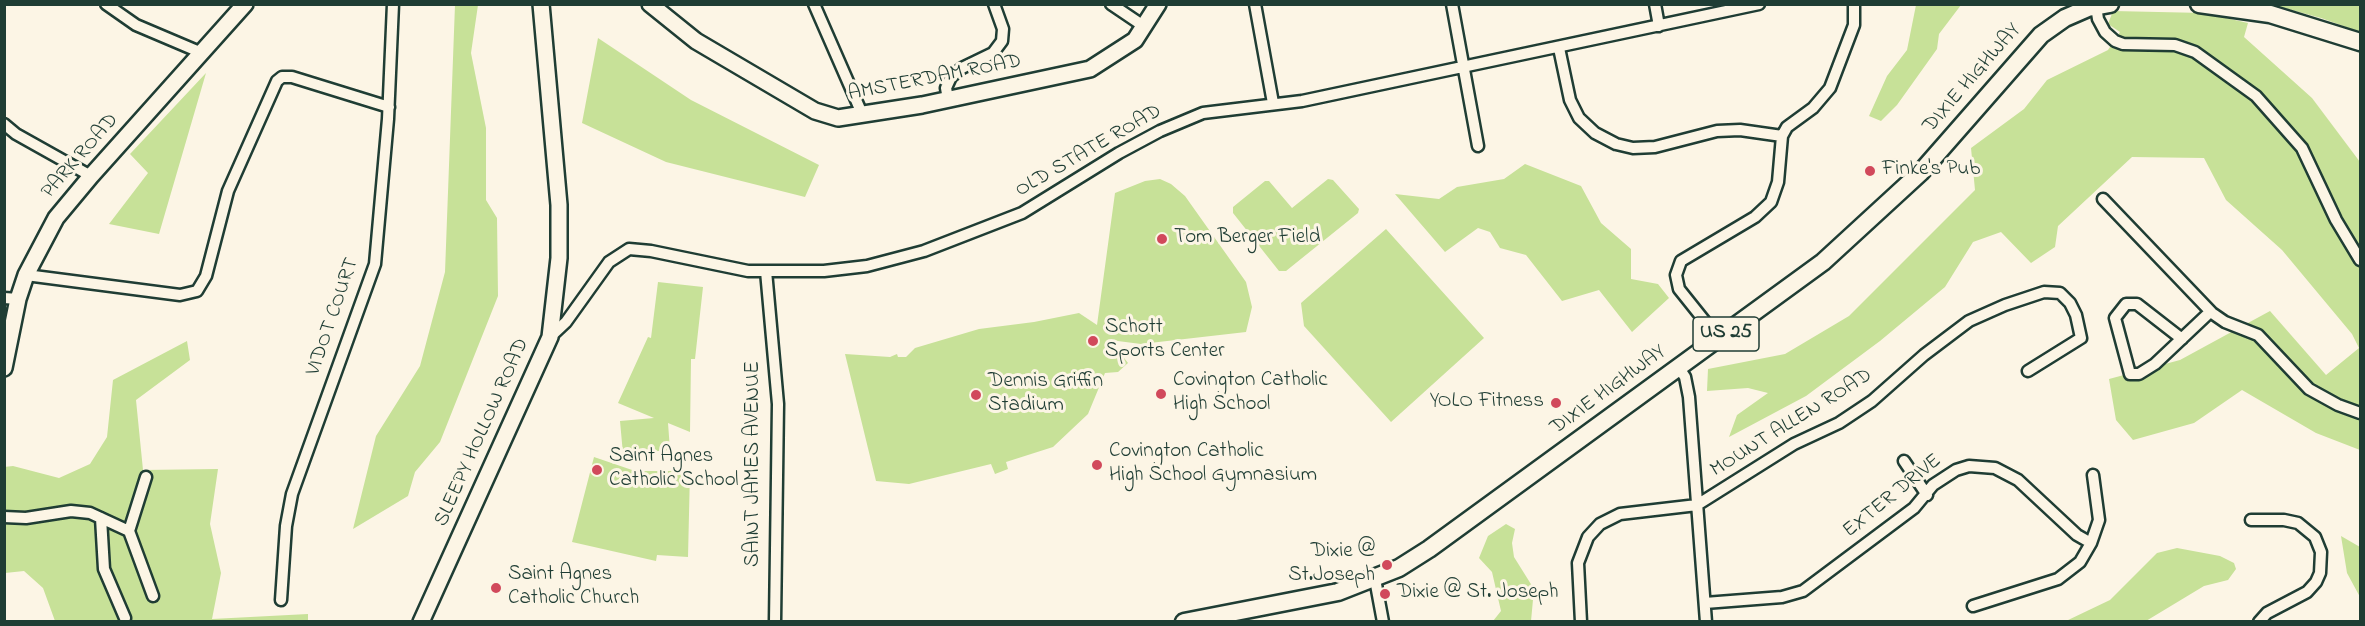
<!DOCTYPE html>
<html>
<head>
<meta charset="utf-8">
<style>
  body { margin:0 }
  #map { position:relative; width:2365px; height:626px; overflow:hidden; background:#fcf5e5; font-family:"Indie Flower",sans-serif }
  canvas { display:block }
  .frame { position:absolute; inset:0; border:6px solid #1f3d34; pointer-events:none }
</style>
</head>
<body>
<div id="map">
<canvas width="2365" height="626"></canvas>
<div class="frame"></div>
</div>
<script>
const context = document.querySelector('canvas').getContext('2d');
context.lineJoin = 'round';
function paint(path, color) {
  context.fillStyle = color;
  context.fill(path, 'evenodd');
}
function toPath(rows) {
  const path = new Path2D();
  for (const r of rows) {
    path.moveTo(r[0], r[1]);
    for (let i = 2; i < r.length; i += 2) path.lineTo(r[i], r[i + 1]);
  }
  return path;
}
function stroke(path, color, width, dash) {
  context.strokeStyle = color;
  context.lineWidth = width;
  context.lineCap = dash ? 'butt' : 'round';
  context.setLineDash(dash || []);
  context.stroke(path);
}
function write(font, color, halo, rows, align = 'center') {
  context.font = font + ' "Indie Flower",sans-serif';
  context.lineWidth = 6;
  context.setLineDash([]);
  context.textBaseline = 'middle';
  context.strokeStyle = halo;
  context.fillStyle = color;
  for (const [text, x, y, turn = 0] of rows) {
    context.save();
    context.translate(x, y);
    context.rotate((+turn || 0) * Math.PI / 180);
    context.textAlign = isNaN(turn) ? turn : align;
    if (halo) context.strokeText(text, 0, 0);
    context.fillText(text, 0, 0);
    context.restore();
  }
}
paint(toPath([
  [455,5,478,5,471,53,486,128,486,200,497,218,498,296,440,442,415,472,408,496,353,529,376,436,420,366,445,272],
  [1916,5,1961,5,1939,34,1937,49,1897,105,1881,121,1869,116,1887,76,1907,50],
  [2273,5,2360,5,2360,32,2321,18],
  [2113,11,2204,13,2248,23,2244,37,2312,98,2360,162,2360,450,2316,433,2242,390,2194,423,2133,440,2116,420,2109,379,2180,360,2270,311,2326,375,2359,348,2352,334,2282,250,2226,200,2204,158,2132,157,2058,226,2055,247,2031,263,2001,232,1973,242,1945,287,1880,341,1806,396,1729,437,1737,415,1768,393,1748,388,1707,391,1708,369,1785,354,1849,316,1975,190,1971,148,2024,109,2047,80,2108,50,2120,32,2108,24],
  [598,38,691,100,819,165,805,197,666,162,582,123],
  [206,73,159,234,109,224,148,173,130,154],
  [1525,164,1581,186,1601,223,1631,249,1631,279,1658,284,1669,298,1632,332,1599,290,1562,301,1526,255,1500,248,1490,232,1478,228,1445,252,1395,194,1439,199,1457,187,1504,179],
  [1160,179,1171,184,1185,196,1246,282,1252,307,1246,332,1141,344,1110,340,1128,363,1118,372,1105,373,1088,414,1053,447,1006,462,1008,469,995,474,991,464,909,484,876,481,845,354,890,357,897,354,898,357,906,357,915,348,979,329,1034,322,1079,313,1097,325,1115,193,1145,181],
  [1328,179,1333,180,1359,209,1358,213,1286,271,1279,271,1233,213,1233,207,1265,181,1269,181,1292,208],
  [1386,229,1484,338,1391,422,1304,326,1301,303],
  [658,282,703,287,695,359,691,359,690,432,668,423,670,450,623,454,620,421,654,418,618,403,648,337,651,338],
  [187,341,190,360,136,400,143,470,218,469,210,524,221,573,212,619,308,614,308,621,55,621,43,588,24,571,5,573,4,467,13,466,59,478,90,464,107,437,113,380],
  [594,457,635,471,690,471,688,557,657,555,656,561,572,542],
  [1506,524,1515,529,1512,543,1514,557,1534,589,1531,621,1493,621,1501,611,1492,572,1479,558,1488,536],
  [2341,536,2360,547,2360,597,2347,573],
  [2177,548,2220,556,2234,563,2236,569,2228,580,2204,586,2146,621,2066,621,2110,600,2157,553]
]), '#c7e198');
const street = toPath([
  [106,4,136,25,202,53],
  [814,4,863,116],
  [1111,4,1145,27],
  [1255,4,1273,103],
  [1452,4,1478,146],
  [1655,4,1659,26],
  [2096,6,2098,19,2105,32,2115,41,2123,44,2175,45,2195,52,2256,96,2302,148,2336,220,2360,260],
  [1559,48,1570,100,1579,118,1595,133,1616,144,1633,148,1655,147,1717,131,1740,130,1782,136],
  [948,99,946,88,951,77,962,68,993,53,1002,41,1003,29,994,4],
  [4,124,16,134,91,176],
  [2103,199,2212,313,2225,322,2258,335,2309,389,2338,405,2360,413],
  [766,271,778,404,775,622],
  [26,275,180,295,197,291,206,276,228,191,277,81,282,77,292,77,389,107],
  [4,298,18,299],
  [550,337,566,322,609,262,629,249,651,251,748,271,824,271,867,266,924,251,1022,213,1119,153,1160,131,1203,113,1302,101,1759,4],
  [1719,339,1679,289,1676,275,1681,261,1755,217,1771,202,1778,182,1782,136,1787,127,1813,108,1830,88,1854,25,1854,4],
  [2182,339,2137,304,2126,304,2115,318,2130,374,2139,374,2155,364,2210,312],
  [1679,368,1685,377,1689,397,1706,622],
  [1904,461,1927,495],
  [146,477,129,531,153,596],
  [4,517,26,518,71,511,90,513,129,531],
  [101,518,104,569,125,618],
  [2251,520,2284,520,2298,523,2315,537,2321,552,2320,573,2316,582,2307,592,2267,613,2259,622],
  [1375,579,1383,622],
  [281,600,286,526,292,494,375,264,388,119,393,4],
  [1705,603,1782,597,1803,591,1914,508,1933,485,1956,470,1969,466,1995,468,2018,480,2077,535,2091,543],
  [1973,606,2058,579,2080,562,2091,543,2099,520,2093,475],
  [1581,622,1578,563,1588,537,1600,524,1620,514,1697,505,1794,444,1839,423,1872,401,1924,355,1969,321,2005,305,2044,292,2060,293,2070,303,2076,315,2081,338,2028,371]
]);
const secondary = toPath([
  [650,4,696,41,815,111,838,118,922,105,1090,69,1135,40,1158,4],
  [4,368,18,299,26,275,56,218,91,176,245,4],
  [421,622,550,337,559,258,559,205,541,4]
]);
const primary = toPath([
  [2199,4,2270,14,2360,42],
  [1184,622,1338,592,1399,568,1429,549,1823,262,1921,172,2041,35,2065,18,2088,8,2110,4]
]);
stroke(street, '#1f3d34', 15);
stroke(secondary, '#1f3d34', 20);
stroke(primary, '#1f3d34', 21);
stroke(street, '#fcf5e5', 10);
stroke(secondary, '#fcf5e5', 15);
stroke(primary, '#fcf5e5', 16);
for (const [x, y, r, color] of [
  [1870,171,6,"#d1495b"],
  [1162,239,6,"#d1495b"],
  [1093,341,6,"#d1495b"],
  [1161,394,6,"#d1495b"],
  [976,395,6,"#d1495b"],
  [1556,403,6,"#d1495b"],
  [1097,465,6,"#d1495b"],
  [597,470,6,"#d1495b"],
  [1387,565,6,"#d1495b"],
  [496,588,6,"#d1495b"],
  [1385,594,6,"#d1495b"]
]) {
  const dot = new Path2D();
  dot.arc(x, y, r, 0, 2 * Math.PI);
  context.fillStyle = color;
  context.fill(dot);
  stroke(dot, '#fcf5e5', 2);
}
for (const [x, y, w] of [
  [1726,334,66]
]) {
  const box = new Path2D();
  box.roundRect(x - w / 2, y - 17, w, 34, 4.5);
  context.fillStyle = '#fcf5e5';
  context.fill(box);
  stroke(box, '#1f3d34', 1.5);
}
write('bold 20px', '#1f3d34', null, [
  ["US 25",1726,334]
]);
write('21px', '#1f3d34', '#fcf5e5', [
  ["AMSTERDAM ROAD",935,79,-11],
  ["DIXIE HIGHWAY",1973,79,-49],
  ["OLD STATE ROAD",1089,152,-30],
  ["PARK ROAD",81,157,-49],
  ["VIDOT COURT",334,317,-71],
  ["DIXIE HIGHWAY",1609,391,-36],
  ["MOUNT ALLEN ROAD",1792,424,-32],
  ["SLEEPY HOLLOW ROAD",483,433,-66],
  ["SAINT JAMES AVENUE",755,464,-90],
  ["EXTER DRIVE",1893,497,-39]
]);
write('21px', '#1f3d34', '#fcf5e5', [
  ["Finke's Pub",1882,171],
  ["Tom Berger Field",1174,239],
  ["Schott",1105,329],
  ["Sports Center",1105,353],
  ["Covington Catholic",1173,382],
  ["High School",1173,406],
  ["Dennis Griffin",988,383],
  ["Stadium",988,407],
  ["YOLO Fitness",1544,403,"right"],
  ["Covington Catholic",1109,453],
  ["High School Gymnasium",1109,477],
  ["Saint Agnes",609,458],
  ["Catholic School",609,482],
  ["Dixie @",1375,553,"right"],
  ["St.Joseph",1375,577,"right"],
  ["Saint Agnes",508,576],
  ["Catholic Church",508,600],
  ["Dixie @ St. Joseph",1397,594]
], 'left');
</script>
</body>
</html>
